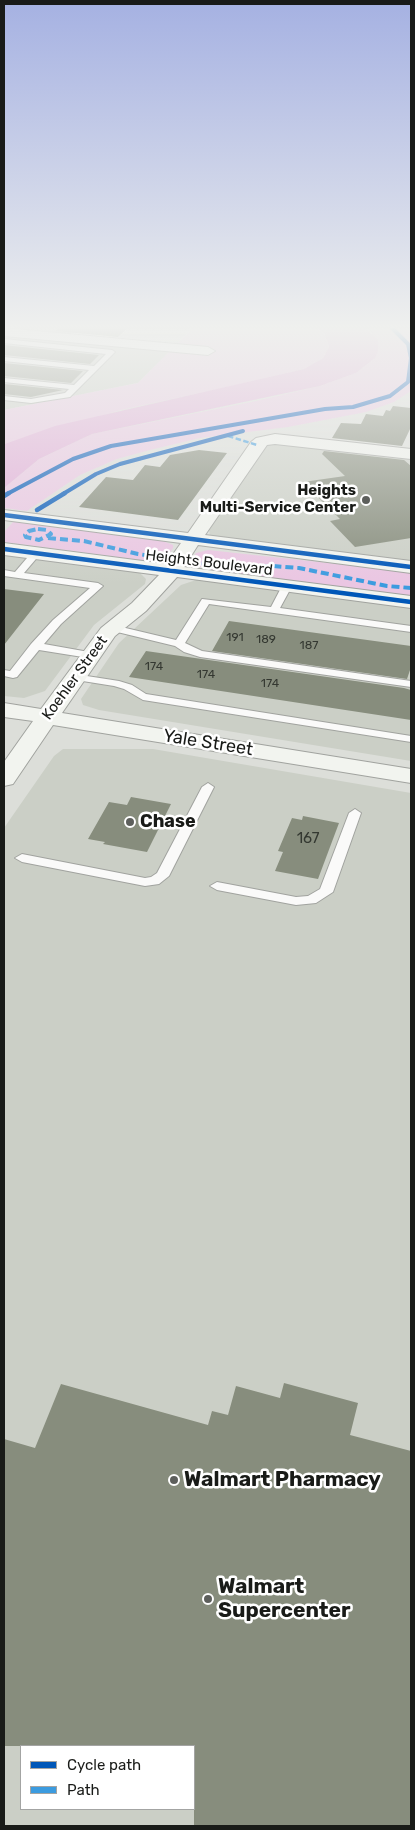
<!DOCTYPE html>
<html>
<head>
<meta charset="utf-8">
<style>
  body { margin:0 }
  #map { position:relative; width:415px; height:1830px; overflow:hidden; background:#dcded9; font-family:Rubik,sans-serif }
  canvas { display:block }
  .frame { position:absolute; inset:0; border:5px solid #191b18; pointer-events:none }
  .legend { position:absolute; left:20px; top:1745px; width:175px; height:65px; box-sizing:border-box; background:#fff; border:1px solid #a3a4a3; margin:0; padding:6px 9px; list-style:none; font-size:15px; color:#191b18 }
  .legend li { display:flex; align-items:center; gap:10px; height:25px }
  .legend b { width:25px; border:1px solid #a3a4a3 }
</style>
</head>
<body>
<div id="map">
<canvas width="415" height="1830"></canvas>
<div class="frame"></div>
<ul class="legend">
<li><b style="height:6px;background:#0057b8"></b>Cycle path</li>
<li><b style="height:6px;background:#3b9bdf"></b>Path</li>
</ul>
</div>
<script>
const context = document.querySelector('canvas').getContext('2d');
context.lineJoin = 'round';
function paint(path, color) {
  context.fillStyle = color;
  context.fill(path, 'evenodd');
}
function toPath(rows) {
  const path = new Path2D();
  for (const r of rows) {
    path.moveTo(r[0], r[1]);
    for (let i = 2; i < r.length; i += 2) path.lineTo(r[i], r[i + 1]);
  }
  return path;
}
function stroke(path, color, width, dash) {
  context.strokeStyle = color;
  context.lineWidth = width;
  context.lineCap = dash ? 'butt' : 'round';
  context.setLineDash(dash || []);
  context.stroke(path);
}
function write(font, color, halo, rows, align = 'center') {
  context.font = font + ' Rubik,sans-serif';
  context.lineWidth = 5;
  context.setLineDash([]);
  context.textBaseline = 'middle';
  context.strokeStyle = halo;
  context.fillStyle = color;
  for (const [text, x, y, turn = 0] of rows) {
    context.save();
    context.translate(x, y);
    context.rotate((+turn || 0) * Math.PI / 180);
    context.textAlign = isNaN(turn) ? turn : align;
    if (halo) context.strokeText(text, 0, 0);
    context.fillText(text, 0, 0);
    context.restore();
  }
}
paint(toPath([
  [4,328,77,328,65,340,171,350,138,383,4,410],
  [276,442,411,457,411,562,210,536,209,530,266,445],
  [4,555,133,570,139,572,146,579,145,584,94,625,45,691,24,698,4,696],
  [196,580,206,580,411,608,411,761,99,710,83,705,81,699,119,643,181,585],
  [63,749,153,749,411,793,411,1826,4,1826,4,828,54,756],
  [21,1746,194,1746,194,1809,21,1809]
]), '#cbcfc6');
paint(toPath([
  [190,328,316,328,324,333,329,347,323,358,304,369,223,388,121,410,4,445,4,410,138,383,189,332],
  [366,328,411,328,411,391,394,402,366,412,288,427,200,438,150,450,117,459,80,475,27,511,4,508,4,488,39,459,92,434,256,401,320,386,356,373,375,358,372,332],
  [14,521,163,541,173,545,173,548,167,556,161,560,148,561,4,542,4,532],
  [208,550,411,572,411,596,217,571,191,564,196,553]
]), '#eac6e2');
paint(toPath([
  [316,328,366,328,378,340,378,351,375,358,356,373,320,386,92,434,39,459,4,488,5,444,55,426,304,369,323,358,329,347,324,333]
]), '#e2acd8');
paint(toPath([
  [59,328,128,328,118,337,55,331],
  [4,345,99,355,90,364,4,355],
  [4,363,83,371,71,383,4,376],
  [4,384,63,390,31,397,4,394],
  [393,406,411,408,411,427,402,446,332,438,341,423,361,424,366,414,383,416,386,410,390,411],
  [199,450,227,453,178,520,79,507,106,477,133,480,145,465,160,467,170,455],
  [324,451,404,460,411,466,411,538,355,547,330,521,340,519,303,482,345,476,322,454],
  [4,589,44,594,4,645],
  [229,621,411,646,411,667,407,679,212,651],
  [146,651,404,688,411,690,411,720,129,677],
  [131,797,171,804,147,852,103,844,105,842,88,839,109,802,127,805],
  [303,816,339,823,318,879,275,871,283,852,278,851,292,818,302,820],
  [284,1383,358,1403,350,1435,411,1451,411,1826,194,1826,194,1746,4,1746,4,1439,35,1448,61,1384,208,1425,212,1411,228,1415,236,1386,280,1398]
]), '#878d7d');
const lane = toPath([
  [4,339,112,350,115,352,70,397,31,403,4,400,4,396,31,399,65,393,69,389,4,382,4,378,74,385,89,370,4,361,4,357,94,366,106,354,4,343,4,339],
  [36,550,41,553,24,573,98,583,103,586,61,624,44,644,89,652,94,655,89,658,39,650,17,677,13,678,4,676,4,670,10,671,31,644,53,620,90,588,4,576,4,570,15,572,33,551,36,550],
  [287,583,292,586,280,608,411,626,411,632,209,604,185,643,202,651,411,681,411,687,200,657,184,652,175,646,109,630,108,628,113,625,176,640,202,599,271,607,282,586,287,583],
  [74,674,119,681,132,685,146,694,411,736,411,742,143,700,124,689,114,686,70,679,69,677,70,675,74,674],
  [208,783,214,787,169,876,159,884,145,886,22,862,15,858,22,854,145,878,151,877,157,873,202,787,208,783],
  [355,809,361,813,333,892,316,903,296,905,217,890,210,886,217,882,296,897,308,896,320,889,349,813,355,809]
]);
const street = toPath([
  [4,328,208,347,215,351,208,355,4,336,4,328]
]);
const secondary = toPath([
  [275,434,411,449,411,459,275,444,267,445,205,535,411,561,411,573,198,545,184,567,411,596,411,608,177,577,146,611,115,636,62,713,411,769,411,783,53,725,13,784,4,786,4,762,33,721,4,717,4,703,41,709,101,628,132,603,159,575,4,555,4,543,166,564,181,543,4,520,4,510,188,533,251,442,256,438,275,434]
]);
stroke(lane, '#a1a39f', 2);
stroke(street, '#a1a39f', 2);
stroke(secondary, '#a1a39f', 2);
paint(lane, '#fafaf9');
paint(street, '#fafaf9');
paint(secondary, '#f2f4ef');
stroke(toPath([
  [228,436,257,445]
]), '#3b9bdf', 2.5, [5.5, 2.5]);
stroke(toPath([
  [38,529,47,530,51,534,39,540,26,537,25,535,29,531,38,529],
  [48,538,84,541,138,554,227,567,272,566,299,568,387,586,411,588]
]), '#3b9bdf', 4, [8, 4]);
stroke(toPath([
  [7,494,73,459,111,446,325,409,353,407,390,396,408,382,411,358,408,344,392,328],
  [63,494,96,474,120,464,243,431]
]), '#0057b8', 4);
stroke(toPath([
  [4,496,9,493],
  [37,510,65,493],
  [4,515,411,567],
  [4,549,411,602]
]), '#0057b8', 4.5);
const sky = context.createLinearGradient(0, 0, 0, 584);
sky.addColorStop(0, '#a5b1e2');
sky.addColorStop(0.56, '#eff0ee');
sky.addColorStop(1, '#eff0ee00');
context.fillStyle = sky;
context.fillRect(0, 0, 415, 584);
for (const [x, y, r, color] of [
  [366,500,5,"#5d5f5c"],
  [130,822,5,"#5d5f5c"],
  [174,1480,5,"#5d5f5c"],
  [208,1599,5,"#5d5f5c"]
]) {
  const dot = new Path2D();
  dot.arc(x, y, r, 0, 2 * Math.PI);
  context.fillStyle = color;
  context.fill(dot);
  stroke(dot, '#fff', 2);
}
write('12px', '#343831', null, [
  ["191",235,638],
  ["189",266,640],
  ["187",309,646],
  ["174",154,667],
  ["174",206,675],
  ["174",270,684]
]);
write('bold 15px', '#191b18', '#fff', [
  ["Heights",356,491],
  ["Multi-Service Center",356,508]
], 'right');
write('15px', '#191b18', '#fff', [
  ["Heights Boulevard",209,563,7],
  ["Koehler Street",75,678,-54]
]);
write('15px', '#343831', null, [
  ["167",308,839]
]);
write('18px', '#191b18', '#fff', [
  ["Yale Street",208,743,9]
]);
write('bold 18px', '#191b18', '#fff', [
  ["Chase",140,822]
], 'left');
write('bold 21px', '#191b18', '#fff', [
  ["Walmart Pharmacy",184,1480],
  ["Walmart",218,1587],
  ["Supercenter",218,1611]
], 'left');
</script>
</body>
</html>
